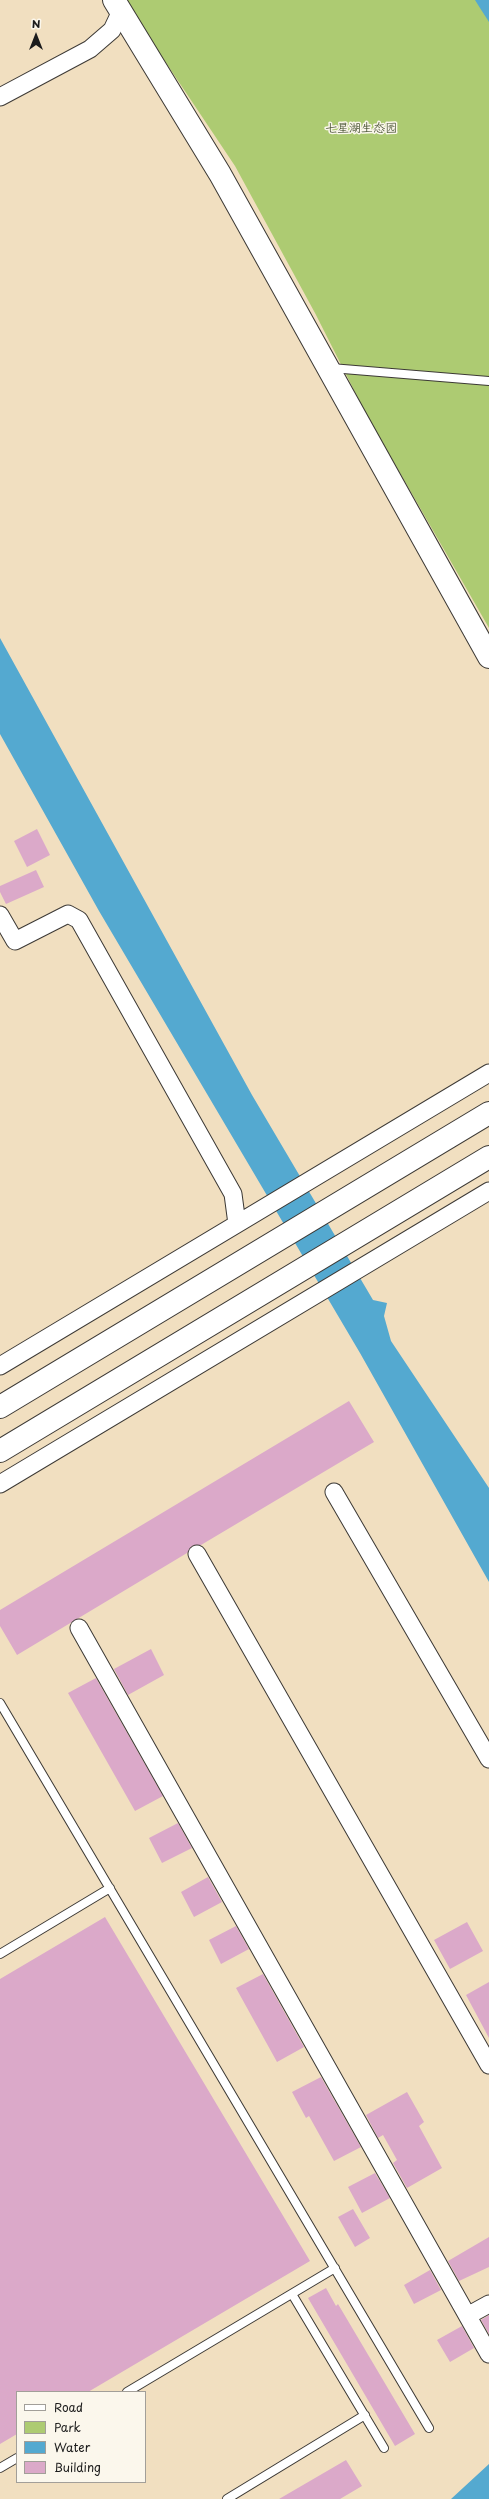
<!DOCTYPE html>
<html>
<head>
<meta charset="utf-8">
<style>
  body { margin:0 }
  #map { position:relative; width:489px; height:2499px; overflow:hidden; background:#f1dfc0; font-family:"Playpen Sans",sans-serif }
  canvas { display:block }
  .legend { position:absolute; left:16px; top:2391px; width:130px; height:92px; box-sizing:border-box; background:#fbf7ec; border:1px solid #a29f99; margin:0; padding:5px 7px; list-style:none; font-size:12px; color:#1c1c1c }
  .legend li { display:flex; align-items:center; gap:8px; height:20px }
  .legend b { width:20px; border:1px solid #a29f99 }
  .north { position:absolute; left:16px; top:16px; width:40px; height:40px; -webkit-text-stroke:3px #fbf7ec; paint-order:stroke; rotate:0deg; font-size:11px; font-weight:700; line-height:16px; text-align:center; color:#1c1c1c }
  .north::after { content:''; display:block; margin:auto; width:14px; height:18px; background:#1c1c1c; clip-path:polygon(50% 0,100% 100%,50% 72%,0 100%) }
</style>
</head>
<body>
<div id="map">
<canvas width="489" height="2499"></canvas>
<ul class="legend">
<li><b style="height:5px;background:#fff"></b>Road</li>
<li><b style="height:11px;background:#adcb72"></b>Park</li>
<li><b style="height:11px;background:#54a9d0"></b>Water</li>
<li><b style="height:11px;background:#dba9c9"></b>Building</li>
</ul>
<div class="north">N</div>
</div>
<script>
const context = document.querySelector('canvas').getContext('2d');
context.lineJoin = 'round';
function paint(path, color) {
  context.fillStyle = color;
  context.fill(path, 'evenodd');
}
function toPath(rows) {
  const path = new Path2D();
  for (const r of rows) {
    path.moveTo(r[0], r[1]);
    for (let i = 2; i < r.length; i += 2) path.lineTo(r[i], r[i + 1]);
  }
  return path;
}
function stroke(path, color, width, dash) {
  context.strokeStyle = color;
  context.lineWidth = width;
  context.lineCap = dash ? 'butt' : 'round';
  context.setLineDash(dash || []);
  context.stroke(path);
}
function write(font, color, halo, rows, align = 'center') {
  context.font = font + ' "Playpen Sans","LXGW WenKai TC",sans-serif';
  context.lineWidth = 3;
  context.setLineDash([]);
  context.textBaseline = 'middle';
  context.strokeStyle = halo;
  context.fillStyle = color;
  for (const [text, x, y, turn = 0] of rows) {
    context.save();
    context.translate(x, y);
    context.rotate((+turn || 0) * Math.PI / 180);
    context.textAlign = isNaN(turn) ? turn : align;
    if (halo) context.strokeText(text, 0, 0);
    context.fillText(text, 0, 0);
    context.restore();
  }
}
paint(toPath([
  [124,0,489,0,489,628,365,412,315,313,235,166]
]), '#adcb72');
paint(toPath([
  [475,0,489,0,489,22,480,8],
  [0,638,252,1095,373,1300,387,1303,384,1316,391,1341,489,1488,489,1582,360,1353,99,911,0,734],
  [489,2464,489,2499,451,2499]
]), '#54a9d0');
paint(toPath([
  [37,829,50,855,27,867,14,841],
  [36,870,44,887,6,904,0,892,0,886],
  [349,1401,374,1442,201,1545,192,1546,187,1553,17,1655,0,1626,0,1610],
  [151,1649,164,1675,128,1695,114,1669],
  [96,1678,163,1796,135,1811,68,1693],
  [178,1823,192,1848,162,1863,149,1838],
  [208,1877,222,1902,194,1917,181,1892],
  [105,1917,310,2261,88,2392,17,2392,17,2434,0,2444,0,1979],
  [467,1922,483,1951,450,1969,434,1940],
  [236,1926,249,1949,221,1964,209,1940],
  [263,1974,304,2047,277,2062,236,1988],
  [489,1982,489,2038,466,1995],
  [321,2077,361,2147,334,2161,309,2116,306,2118,292,2092],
  [407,2092,424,2122,419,2126,442,2168,407,2188,393,2163,397,2160,383,2135,378,2138,366,2115],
  [375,2173,390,2198,362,2213,348,2187],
  [353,2209,370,2238,355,2247,338,2217],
  [489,2237,489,2267,459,2281,448,2261],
  [430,2270,441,2290,414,2304,404,2285],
  [326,2288,336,2306,338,2304,415,2434,395,2446,308,2298],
  [489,2315,489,2334,481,2320],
  [462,2326,474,2348,450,2362,437,2340],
  [346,2460,362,2486,340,2499,279,2499]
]), '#dba9c9');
const lane = toPath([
  [331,368,489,381],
  [0,1703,429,2428],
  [0,1954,110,1888],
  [292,2294,384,2448],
  [127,2392,335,2268],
  [0,2468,17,2458],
  [227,2499,365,2415]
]);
const street = toPath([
  [0,97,90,49,112,30,121,11],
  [0,915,15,941,68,914,79,920,233,1194,237,1224],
  [0,1366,489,1073],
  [0,1484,489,1191],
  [334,1492,489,1759],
  [197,1554,489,2065],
  [79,1628,489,2354],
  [469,2315,489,2304]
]);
const secondary = toPath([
  [114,0,220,174,489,657]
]);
const highway = toPath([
  [0,1407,489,1113],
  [0,1451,489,1157]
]);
stroke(lane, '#3c3935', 10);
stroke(street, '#3c3935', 19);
stroke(secondary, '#3c3935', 24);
stroke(highway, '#3c3935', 24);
stroke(lane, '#fff', 8);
stroke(street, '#fff', 17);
stroke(secondary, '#fff', 22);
stroke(highway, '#fff', 22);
write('12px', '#4f593a', '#fbf7ec', [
  ["七星湖生态园",361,129]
]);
</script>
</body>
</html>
